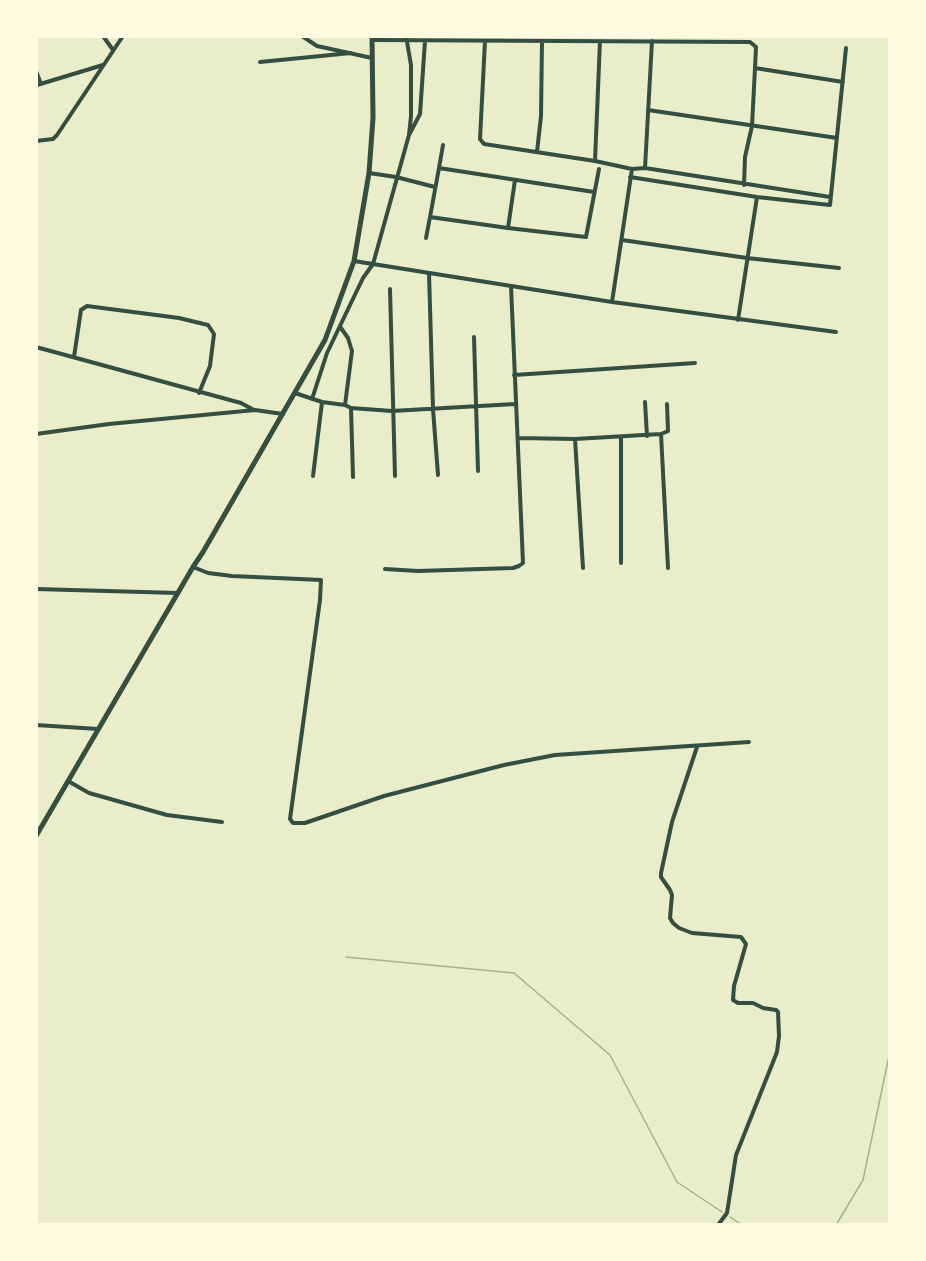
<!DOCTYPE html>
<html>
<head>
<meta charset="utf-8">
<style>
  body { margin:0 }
  #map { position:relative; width:926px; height:1261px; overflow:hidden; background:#e9edc9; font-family:"Exo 2",sans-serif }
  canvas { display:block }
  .frame { position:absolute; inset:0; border:38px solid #fefae0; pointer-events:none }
</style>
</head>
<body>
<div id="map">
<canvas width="926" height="1261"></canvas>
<div class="frame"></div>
</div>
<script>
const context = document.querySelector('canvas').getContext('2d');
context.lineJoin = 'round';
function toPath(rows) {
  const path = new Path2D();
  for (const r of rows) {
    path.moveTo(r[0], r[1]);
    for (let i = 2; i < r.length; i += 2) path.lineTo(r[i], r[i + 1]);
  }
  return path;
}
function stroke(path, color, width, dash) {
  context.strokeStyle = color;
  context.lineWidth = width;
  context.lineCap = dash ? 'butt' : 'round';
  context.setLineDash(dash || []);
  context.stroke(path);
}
stroke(toPath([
  [346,957,514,973,610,1055,677,1182,722,1212],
  [730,1217,742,1225],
  [836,1225,863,1180,890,1051]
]), '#a3b18a', 1.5);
stroke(toPath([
  [103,36,113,50],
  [302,36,317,46,372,58],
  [373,40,750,42,756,47,755,68,752,126,745,157,744,185],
  [485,41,480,139,484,144,595,161,632,169,645,168,830,197],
  [260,62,351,53],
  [755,68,843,82],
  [36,71,41,84],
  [37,85,103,65],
  [648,110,837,138],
  [409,135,420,114,425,41],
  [36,141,53,139,57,135,123,36],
  [537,152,541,116,542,41],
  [595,161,600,41],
  [439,168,443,145],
  [645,168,652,41],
  [369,173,396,177,435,187],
  [630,177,757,197,830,205,846,48],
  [594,192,439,168,430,217,508,228,586,237,599,169],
  [508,228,515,180],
  [426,238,430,217],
  [622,240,747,258,839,268],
  [354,261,612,302,836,332],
  [429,273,433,409,438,475],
  [390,289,395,476],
  [612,302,632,169],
  [738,320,757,197],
  [341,328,348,338,352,351,345,405],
  [474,337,478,471],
  [36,347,241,403,254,410],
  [74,357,81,310,87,306,179,318,208,325,214,334,210,366,199,393],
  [514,375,695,363],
  [295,393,322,402,345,405,351,408,392,411,515,404],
  [312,399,327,353,363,278,373,264,409,135,411,116,411,65,406,36],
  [645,402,647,436],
  [351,408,353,477],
  [36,434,109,424,255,410,283,414],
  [661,434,668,568],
  [621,437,621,563],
  [519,438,575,439,661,434,668,431,667,404],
  [575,439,583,568],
  [313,476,322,402],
  [193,567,208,573,232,576,321,580,320,600,290,819,293,823,305,823,384,796,504,765,555,755,749,742],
  [385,569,418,571,513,568,519,566,523,563,511,286],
  [36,589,178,593],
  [36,725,98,729],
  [697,747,672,822,661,873,661,877,670,890,672,895,670,918,673,923,679,928,692,933,741,937,746,944,734,986,733,1000,738,1003,753,1003,763,1008,776,1010,778,1012,779,1036,777,1052,736,1155,727,1213,718,1225],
  [68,781,89,793,167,815,222,822]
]), '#344e41', 4);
stroke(toPath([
  [36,836,193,567,203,552,325,340,354,261,369,173,373,118,372,36]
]), '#344e41', 5);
</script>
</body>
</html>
